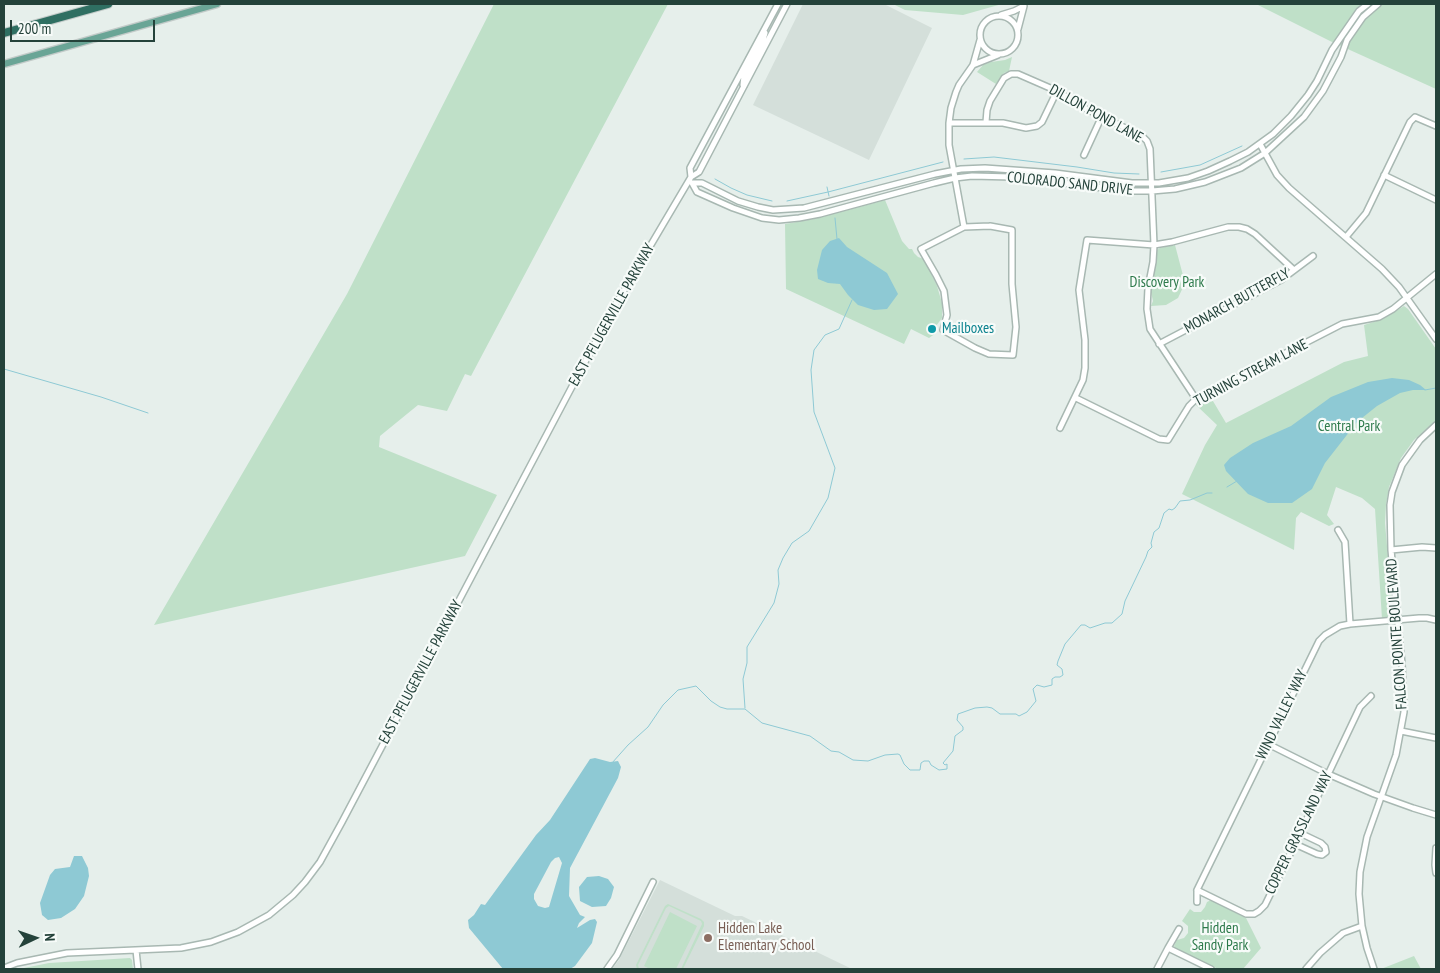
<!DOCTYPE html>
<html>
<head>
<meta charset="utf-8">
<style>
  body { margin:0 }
  #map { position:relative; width:1440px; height:973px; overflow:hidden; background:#e6efeb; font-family:"PT Sans Narrow",sans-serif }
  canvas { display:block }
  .frame { position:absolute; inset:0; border:5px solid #24423a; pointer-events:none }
  .north { position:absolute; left:10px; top:913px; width:50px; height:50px; -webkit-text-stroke:4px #f7fbf9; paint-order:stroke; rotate:87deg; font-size:14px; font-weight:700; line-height:20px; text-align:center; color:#24423a }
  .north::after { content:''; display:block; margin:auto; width:18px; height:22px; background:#24423a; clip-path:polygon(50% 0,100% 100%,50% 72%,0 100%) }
  .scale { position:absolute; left:10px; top:20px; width:145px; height:22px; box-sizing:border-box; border:2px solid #24423a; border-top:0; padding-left:6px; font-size:15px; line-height:18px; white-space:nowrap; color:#24423a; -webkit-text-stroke:4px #f7fbf9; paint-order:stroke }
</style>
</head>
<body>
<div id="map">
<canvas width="1440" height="973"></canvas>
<div class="frame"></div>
<div class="north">N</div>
<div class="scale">200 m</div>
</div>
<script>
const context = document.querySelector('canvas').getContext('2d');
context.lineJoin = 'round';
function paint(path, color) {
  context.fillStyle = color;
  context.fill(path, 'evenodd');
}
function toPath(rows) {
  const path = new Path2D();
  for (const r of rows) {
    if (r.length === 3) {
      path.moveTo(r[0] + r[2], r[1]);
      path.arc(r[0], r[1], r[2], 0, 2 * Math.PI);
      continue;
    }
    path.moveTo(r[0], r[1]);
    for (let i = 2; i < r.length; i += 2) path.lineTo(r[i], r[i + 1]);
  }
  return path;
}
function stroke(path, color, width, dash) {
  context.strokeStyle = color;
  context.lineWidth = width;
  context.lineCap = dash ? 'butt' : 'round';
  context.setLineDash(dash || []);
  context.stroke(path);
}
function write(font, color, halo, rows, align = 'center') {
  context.font = font + ' "PT Sans Narrow",sans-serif';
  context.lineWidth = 4.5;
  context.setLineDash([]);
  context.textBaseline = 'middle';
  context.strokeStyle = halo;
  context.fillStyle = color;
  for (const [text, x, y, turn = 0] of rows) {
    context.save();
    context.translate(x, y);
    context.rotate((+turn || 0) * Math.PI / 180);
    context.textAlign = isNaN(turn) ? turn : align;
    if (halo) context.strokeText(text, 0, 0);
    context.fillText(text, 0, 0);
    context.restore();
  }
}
paint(toPath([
  [803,4,884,4,932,28,869,160,753,105],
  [660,880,735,916,742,916,852,969,612,969,619,960]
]), '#d4dfda');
paint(toPath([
  [494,4,668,4,471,376,465,374,447,411,418,405,380,436,379,447,497,495,465,556,154,625,347,294],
  [893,4,1002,4,963,15,905,10],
  [1256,4,1436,4,1436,89,1330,41],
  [1012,57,1009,71,1004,73,996,84,977,72,983,65,991,62,1005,60],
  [885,200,902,241,909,249,912,249,914,253,918,257,924,259,937,286,942,303,942,318,936,326,935,330,936,333,929,338,911,329,904,344,786,289,785,224,814,219],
  [1175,245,1185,283,1178,298,1166,305,1151,306,1153,301,1150,288,1157,250,1160,248],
  [1404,306,1408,309,1436,349,1436,420,1414,440,1401,458,1389,487,1386,505,1385,523,1393,614,1391,618,1382,619,1375,509,1362,498,1336,487,1327,515,1334,524,1329,526,1301,512,1296,518,1294,550,1182,494,1205,445,1217,425,1196,405,1200,402,1210,396,1226,423,1344,362,1368,356,1364,325,1383,319],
  [1211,900,1246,918,1261,948,1243,969,1218,969,1175,948,1174,946,1177,940,1184,938,1188,933,1188,926,1182,921,1190,909,1194,912,1201,912,1205,907,1207,902],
  [668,904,701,919,704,922,704,926,683,969,681,969,702,924,701,921,669,906,666,908,638,965,639,969,637,969,636,965,665,906],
  [670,912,697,926,676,969,650,969,644,966],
  [1414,956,1421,969,1381,969],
  [130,958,132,960,133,969,19,969,49,963]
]), '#bfe0c8');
paint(toPath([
  [839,238,847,247,887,273,898,294,887,309,874,310,858,305,848,295,840,284,828,283,818,279,817,270,822,250,830,241],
  [1392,378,1409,380,1420,385,1426,390,1413,390,1400,393,1377,406,1357,422,1325,463,1312,489,1292,503,1268,503,1248,494,1226,471,1224,465,1230,458,1253,443,1291,426,1331,397,1368,382],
  [595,758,610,762,618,761,621,767,618,778,570,868,569,896,580,915,585,917,579,923,577,928,590,920,595,919,597,922,592,943,575,966,570,969,503,969,469,928,468,920,474,915,481,904,485,905,536,835,550,820,590,759],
  [559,857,562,863,549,907,545,908,538,906,534,899,534,894,551,862,555,858],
  [74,856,82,856,88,868,89,876,84,896,75,909,61,918,48,920,42,915,40,903,50,875,55,869,70,867],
  [599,876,608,879,614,887,611,898,606,906,592,907,580,901,579,887,587,877]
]), '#8ec9d4');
stroke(toPath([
  [964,159,994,157,1077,167,1114,173,1139,174],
  [1161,172,1200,165,1242,146],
  [715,179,731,188,747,195,772,201],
  [827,187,829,196],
  [787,201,828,192,943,162],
  [835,218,837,239],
  [4,369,101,397,148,413],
  [1425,390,1436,388],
  [1227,487,1237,481],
  [745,708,743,679,747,663,747,647,774,603,779,584,778,570,783,558,792,543,809,531,828,498,835,468,814,412,811,370,814,350,825,335,839,329,852,300],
  [612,763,628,745,648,727,663,705,678,690,696,686,711,701,720,707,727,709,745,709,762,723,810,736,831,751,839,752,853,760,868,761,885,755,898,754,900,755,904,764,910,770,920,770,921,763,924,761,929,761,931,765,939,770,947,769,947,764,945,765,943,763,953,751,955,736,963,730,963,727,957,720,958,714,975,708,987,707,992,708,1000,714,1016,714,1019,716,1027,712,1036,701,1033,689,1037,685,1044,687,1052,685,1052,679,1055,677,1060,677,1063,675,1062,669,1057,665,1058,661,1065,644,1081,625,1085,625,1090,628,1105,623,1112,623,1122,614,1125,601,1146,557,1148,551,1152,547,1151,543,1154,532,1159,528,1164,513,1169,509,1172,510,1175,508,1180,501,1190,500,1207,493,1212,493]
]), '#8ec9d4', 1);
const minor = toPath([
  [778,4,690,168,691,177,699,172,787,4],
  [1368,4,1359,11,1332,50,1317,81,1308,95,1291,116,1273,134,1248,152,1230,161,1208,171,1188,178,1159,183,1132,183,1055,173,985,168,961,169,935,174,804,208,773,210,758,207,738,201,702,183,692,183,697,192,733,208,762,218,779,220,799,218,820,214,934,183,955,178,972,176,1012,177,1128,191,1152,191,1175,189,1205,182,1241,168,1265,153,1304,117,1323,91,1341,57,1347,40,1363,17,1378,4],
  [1001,15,1014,11,1024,6,1018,29],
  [999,35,19],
  [973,65,998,55],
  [744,86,743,85,744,76,762,43,765,33],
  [986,122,987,110,990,101,1004,78,1011,74,1018,74,1057,91,1082,107,1142,136,1147,141,1150,149,1154,245,1153,262,1148,288,1147,309,1150,329,1196,399],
  [949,123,1003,123,1026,128,1037,126,1042,122,1057,91],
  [1260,144,1277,175,1289,188,1382,269,1399,287,1436,339],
  [1084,155,1102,116],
  [1384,175,1436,200],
  [990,226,1012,230,1012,284,1016,327,1013,355,989,354,975,348,943,330,947,315,944,291,936,275,921,249,964,227,990,226],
  [964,227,949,145,949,123,951,108,956,92,959,85,973,65,980,40],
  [1346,237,1366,213,1410,122,1415,117,1436,126],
  [1159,344,1281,280,1313,256],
  [1076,398,1159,439,1168,440,1189,406,1196,399,1342,324,1379,317,1393,309,1436,274],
  [1060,428,1083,380,1085,368,1085,340,1079,290,1087,240,1154,245,1172,242,1228,227,1239,227,1247,229,1255,234,1294,270],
  [1338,530,1345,542,1350,624],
  [1391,550,1422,547,1436,548],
  [1401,731,1436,738],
  [1268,744,1328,774,1374,794,1413,808,1436,815],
  [1295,844,1317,854,1322,855,1326,852,1325,847,1321,843,1300,833],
  [1436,848,1435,865,1436,873],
  [1197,890,1246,914,1254,914,1259,911,1265,905,1295,844,1360,707,1371,696],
  [1197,902,1197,890,1319,641,1325,635,1340,626,1350,624,1419,618,1427,618,1436,620],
  [1168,948,1211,969],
  [136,950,138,969],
  [4,968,17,963,67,953,181,948,211,942,238,932,269,915,293,895,305,882,320,862,342,822,613,309,691,177],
  [607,969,617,955,653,882],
  [1157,969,1168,948,1179,929],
  [1306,969,1320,953,1343,933,1362,926],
  [1374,969,1367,948,1362,926,1359,894,1360,872,1367,837,1396,755,1404,712,1402,664,1391,550,1390,505,1392,492,1402,465,1420,440,1436,425]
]);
const major = toPath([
  [4,64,217,4]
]);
const highway = toPath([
  [4,33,108,4]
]);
stroke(minor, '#a8b8b2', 8);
stroke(major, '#c2cac8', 9);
stroke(highway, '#c2cac8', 10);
stroke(minor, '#fff', 5);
stroke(major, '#6aa596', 6);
stroke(highway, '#2f6f62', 8);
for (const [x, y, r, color] of [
  [932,329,5,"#0f9aa8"],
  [708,938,5,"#8d6e63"]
]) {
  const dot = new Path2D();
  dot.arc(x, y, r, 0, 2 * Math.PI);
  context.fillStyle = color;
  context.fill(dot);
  stroke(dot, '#f7fbf9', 2);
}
write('15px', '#24423a', '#f7fbf9', [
  ["DILLON POND LANE",1096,114,29],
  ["COLORADO SAND DRIVE",1070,184,6],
  ["MONARCH BUTTERFLY",1237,301,-29],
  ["EAST PFLUGERVILLE PARKWAY",612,315,-61],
  ["TURNING STREAM LANE",1251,373,-28],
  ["FALCON POINTE BOULEVARD",1397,634,-94],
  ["EAST PFLUGERVILLE PARKWAY",421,672,-62],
  ["WIND VALLEY WAY",1282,715,-64],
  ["COPPER GRASSLAND WAY",1299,833,-64]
]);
write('15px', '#2d7a4b', '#f7fbf9', [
  ["Discovery Park",1167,283],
  ["Central Park",1349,427],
  ["Hidden",1220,929],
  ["Sandy Park",1220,946]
]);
write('15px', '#0d838f', '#f7fbf9', [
  ["Mailboxes",942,329]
], 'left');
write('15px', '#785e54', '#f7fbf9', [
  ["Hidden Lake",718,929],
  ["Elementary School",718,946]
], 'left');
</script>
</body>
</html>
